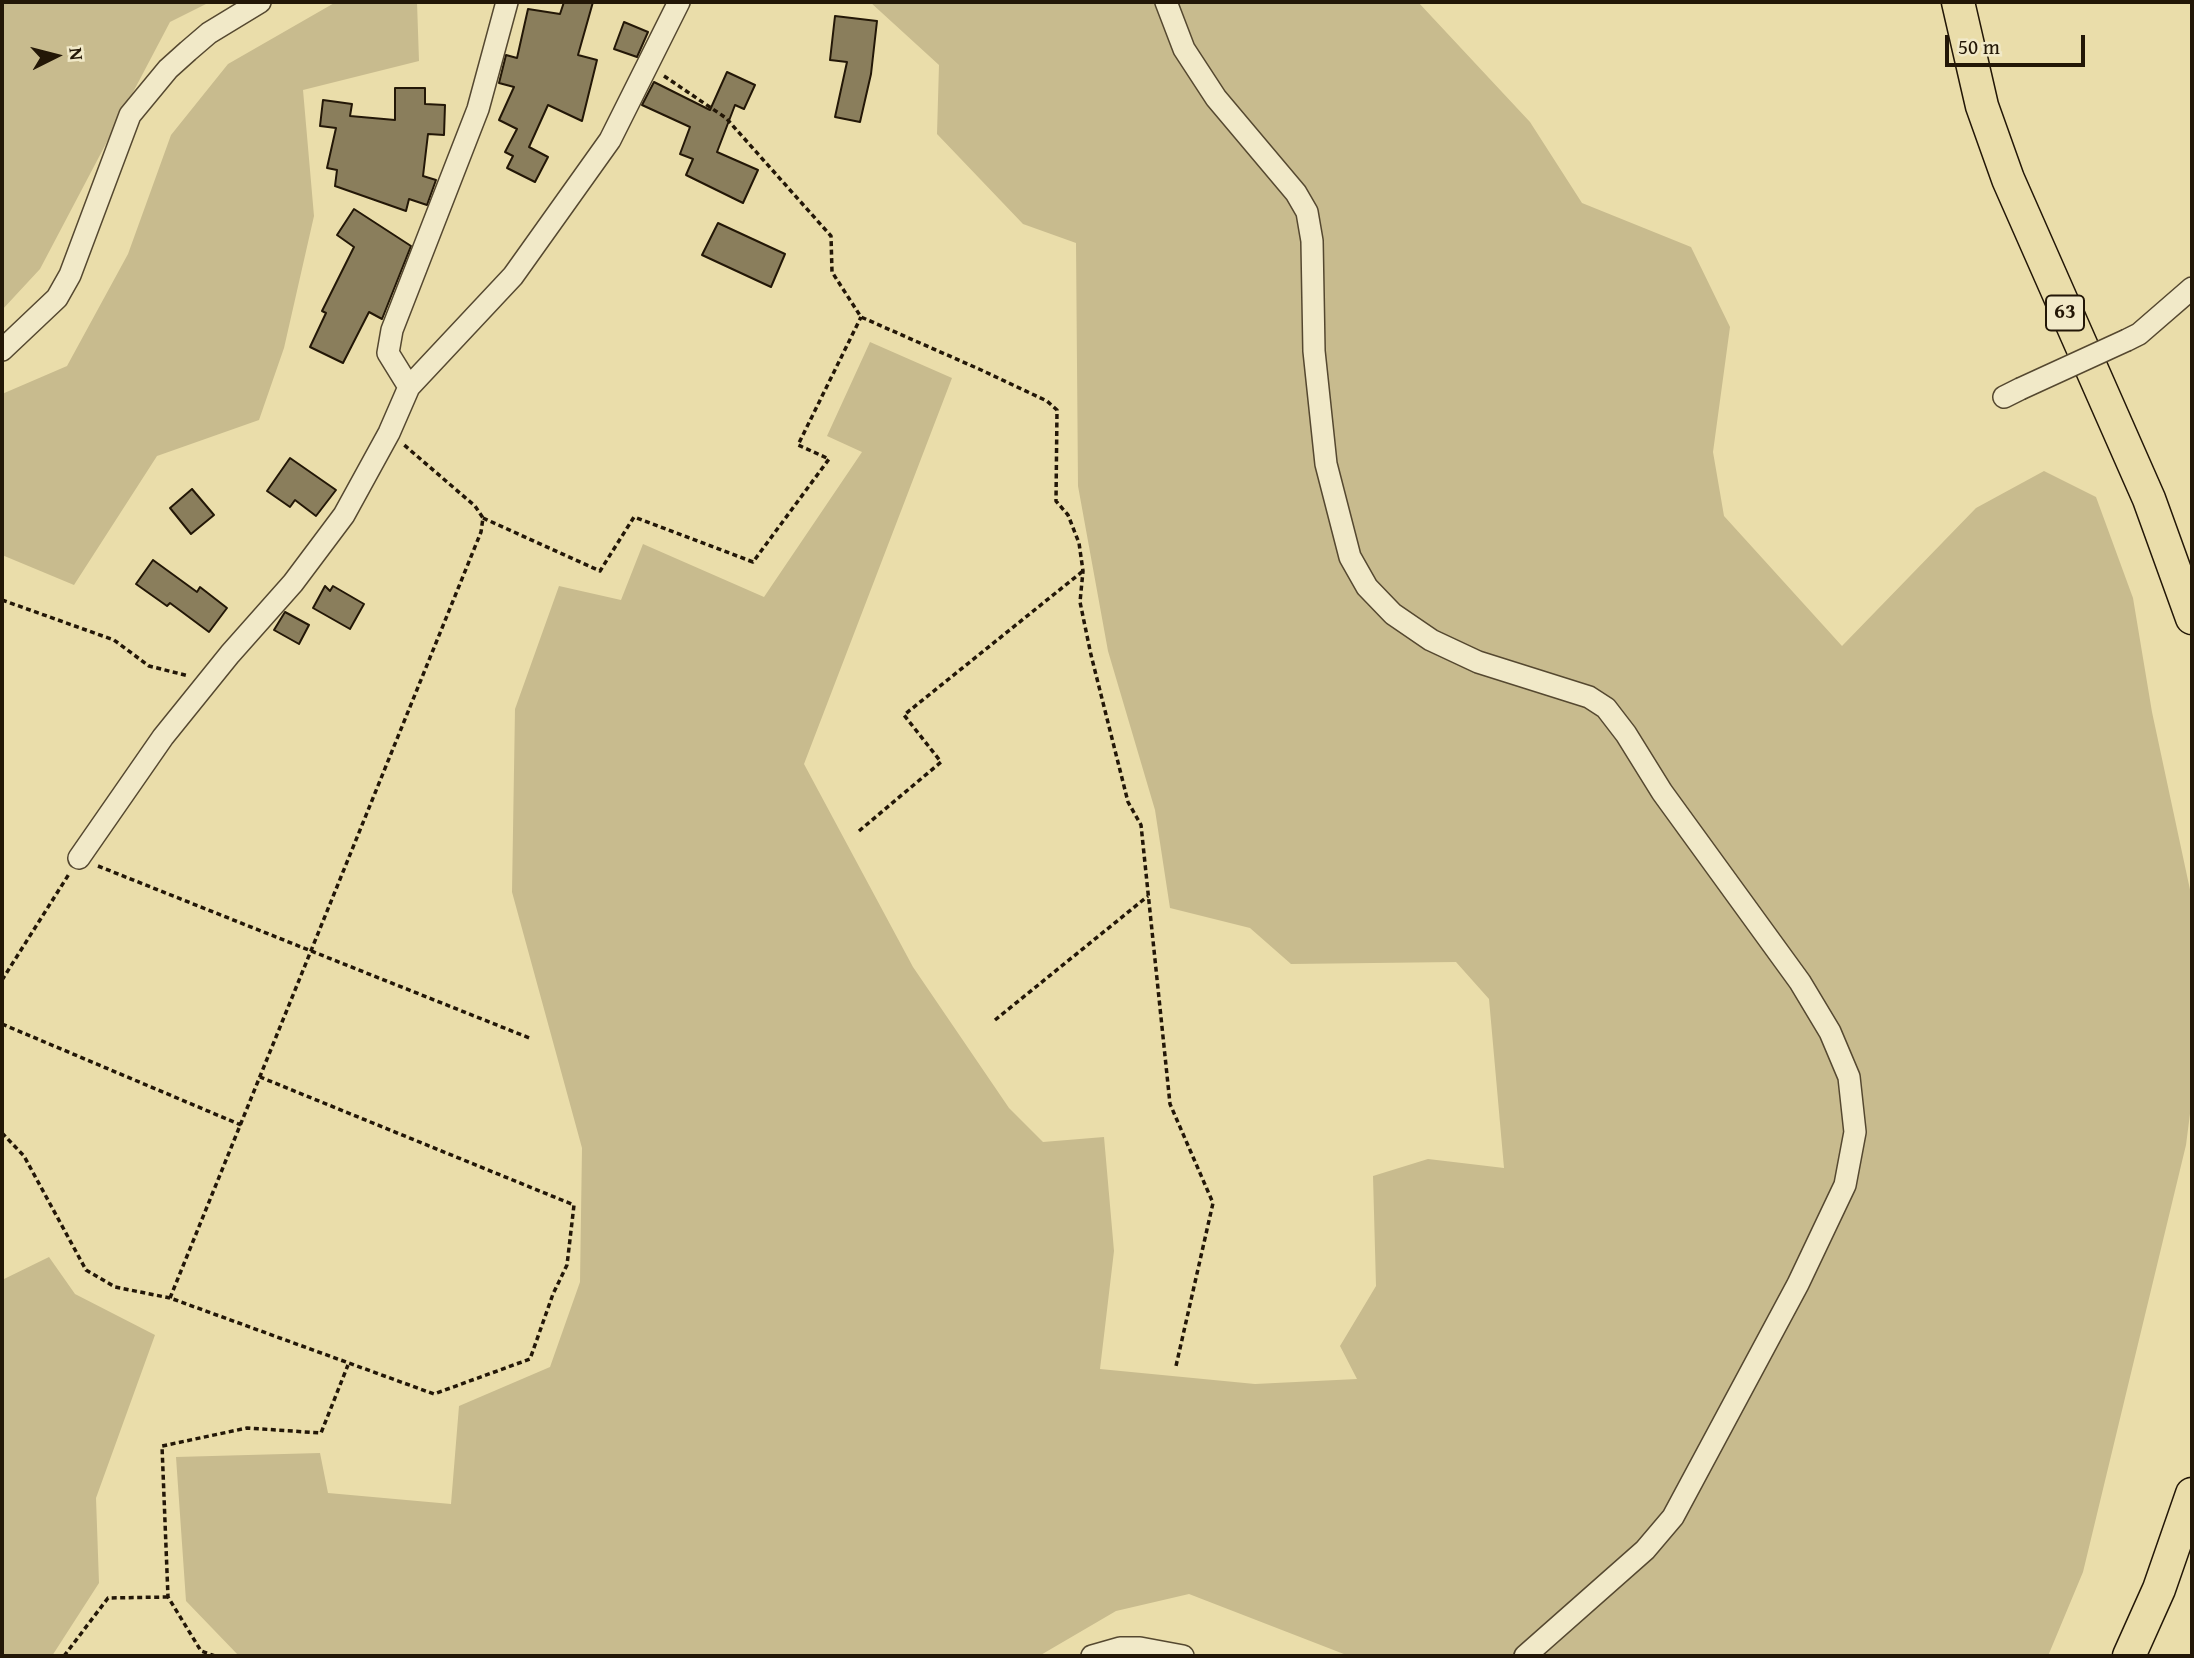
<!DOCTYPE html>
<html>
<head>
<meta charset="utf-8">
<style>
  body { margin:0 }
  #map { position:relative; width:2194px; height:1658px; overflow:hidden; background:#eaddaa; font-family:"Gentium Book Plus",serif }
  canvas { display:block }
  .frame { position:absolute; inset:0; border:4px solid #231707; pointer-events:none }
  .north { position:absolute; left:21px; top:21px; width:70px; height:70px; -webkit-text-stroke:5px #f1e9c8; paint-order:stroke; rotate:84deg; font-size:19px; font-weight:700; line-height:28px; text-align:center; color:#231707 }
  .north::after { content:''; display:block; margin:auto; width:24px; height:32px; background:#231707; clip-path:polygon(50% 0,100% 100%,50% 72%,0 100%) }
  .scale { position:absolute; left:1945px; top:35px; width:140px; height:32px; box-sizing:border-box; border:4px solid #231707; border-top:0; padding-left:9px; font-size:21px; line-height:24px; white-space:nowrap; color:#231707; -webkit-text-stroke:5px #f1e9c8; paint-order:stroke }
</style>
</head>
<body>
<div id="map">
<canvas width="2194" height="1658"></canvas>
<div class="frame"></div>
<div class="north">N</div>
<div class="scale">50 m</div>
</div>
<script>
const context = document.querySelector('canvas').getContext('2d');
context.lineJoin = 'round';
function paint(path, color) {
  context.fillStyle = color;
  context.fill(path, 'evenodd');
}
function toPath(rows) {
  const path = new Path2D();
  for (const r of rows) {
    path.moveTo(r[0], r[1]);
    for (let i = 2; i < r.length; i += 2) path.lineTo(r[i], r[i + 1]);
  }
  return path;
}
function stroke(path, color, width, dash) {
  context.strokeStyle = color;
  context.lineWidth = width;
  context.lineCap = dash ? 'butt' : 'round';
  context.setLineDash(dash || []);
  context.stroke(path);
}
function write(font, color, halo, rows, align = 'center') {
  context.font = font + ' "Gentium Book Plus",serif';
  context.lineWidth = 7;
  context.setLineDash([]);
  context.textBaseline = 'middle';
  context.strokeStyle = halo;
  context.fillStyle = color;
  for (const [text, x, y, turn = 0] of rows) {
    context.save();
    context.translate(x, y);
    context.rotate((+turn || 0) * Math.PI / 180);
    context.textAlign = isNaN(turn) ? turn : align;
    if (halo) context.strokeText(text, 0, 0);
    context.fillText(text, 0, 0);
    context.restore();
  }
}
paint(toPath([
  [2,2,210,2,170,22,40,269,2,310],
  [336,2,417,2,419,61,303,90,314,216,284,348,259,420,157,456,74,585,2,555,2,394,67,366,128,254,171,135,228,64],
  [870,2,1418,2,1530,122,1582,203,1691,247,1730,327,1713,452,1724,516,1842,646,1976,508,2044,471,2096,497,2133,598,2152,712,2192,899,2192,1098,2186,1145,2083,1572,2048,1656,1349,1656,1189,1594,1116,1611,1039,1656,239,1656,186,1601,176,1457,320,1453,328,1493,451,1504,459,1406,550,1367,580,1282,582,1148,512,892,515,709,559,586,621,600,643,544,764,597,862,452,827,436,870,342,952,378,804,764,913,967,1009,1108,1043,1142,1104,1137,1114,1251,1100,1369,1255,1384,1357,1379,1340,1346,1376,1286,1373,1176,1428,1159,1504,1168,1489,999,1456,962,1291,964,1250,928,1170,908,1155,810,1108,651,1078,486,1076,243,1023,224,937,134,939,65],
  [49,1257,75,1294,155,1335,96,1498,99,1583,52,1656,2,1656,2,1280]
]), '#c8bb8e');
const building = toPath([
  [564,2,593,2,578,55,597,60,582,121,548,105,529,147,548,157,535,182,507,168,513,156,505,152,517,129,499,120,514,87,499,83,506,55,517,58,528,9,560,14,564,2],
  [835,16,877,21,871,74,860,122,835,117,847,62,830,60,835,16],
  [624,22,648,32,637,57,614,49,624,22],
  [727,72,755,85,744,109,735,105,717,152,758,170,743,203,686,175,693,159,680,154,690,127,642,105,654,82,710,110,727,72],
  [395,88,425,88,425,104,445,105,444,135,428,134,423,176,436,180,427,205,409,199,406,211,335,186,337,170,327,168,336,128,320,126,323,100,352,104,350,116,395,120,395,88],
  [354,209,411,246,382,319,369,312,343,363,310,347,326,313,322,311,354,247,337,235,354,209],
  [718,223,785,254,771,287,702,255,718,223],
  [290,458,336,490,316,516,295,500,290,507,267,491,290,458],
  [192,489,214,515,191,534,170,508,192,489],
  [153,560,197,592,200,587,227,608,209,632,170,603,167,606,136,584,153,560],
  [325,586,330,591,333,586,364,604,350,629,313,608,325,586],
  [285,612,309,625,299,644,274,630,285,612]
]);
paint(building, '#8a7e5c');
stroke(building, '#231707', 2);
const minor = toPath([
  [1166,2,1184,49,1216,98,1296,193,1307,212,1312,241,1314,351,1326,464,1350,557,1367,587,1393,614,1431,640,1478,662,1589,697,1606,708,1626,734,1662,792,1800,982,1830,1032,1849,1077,1855,1132,1845,1185,1798,1284,1673,1517,1645,1550,1525,1656],
  [2127,340,2139,334,2192,288],
  [2,350,57,298,70,275,130,115,168,69,188,51,209,33,260,2],
  [409,387,513,276,610,140,679,2],
  [2004,397,2020,389],
  [79,858,163,737,230,654,293,583,344,515,389,433,409,387,388,353,392,330,478,109,507,2],
  [1092,1656,1120,1648,1140,1648,1183,1656]
]);
const highway = toPath([
  [1958,2,1982,106,2008,179,2149,499,2192,618],
  [2129,1656,2159,1589,2192,1494]
]);
stroke(minor, '#554830', 24);
stroke(highway, '#231707', 35);
stroke(toPath([
  [664,76,726,118,831,236,832,272,861,317,979,369,1047,401,1057,410,1056,501,1068,515,1079,543,1083,571,1080,602,1091,655,1128,802,1141,825,1170,1104,1213,1203,1176,1366],
  [483,518,600,571,634,517,753,562,829,459,798,445,861,317],
  [2,600,114,640,149,666,189,676],
  [859,831,941,762,904,715,1083,571],
  [98,866,532,1039],
  [2,980,69,874],
  [995,1020,1148,896],
  [2,1024,241,1125],
  [2,1133,24,1156,86,1270,115,1287,170,1298,434,1394,530,1359,553,1294,567,1265,574,1205,260,1077],
  [170,1298,481,532,483,518,475,506,403,444],
  [64,1656,108,1598,168,1597],
  [215,1656,201,1651,168,1597,162,1446,247,1428,321,1433,348,1365]
]), '#231707', 3.5, [5, 3.5]);
stroke(minor, '#f1e9c8', 21);
stroke(highway, '#eaddaa', 32);
const minorBridge = toPath([
  [2020,389,2127,340]
]);
stroke(minorBridge, '#554830', 24, []);
stroke(minorBridge, '#f1e9c8', 21);
for (const [x, y, w] of [
  [2065,313,38]
]) {
  const box = new Path2D();
  box.roundRect(x - w / 2, y - 17.5, w, 35, 5);
  context.fillStyle = '#f1e9c8';
  context.fill(box);
  stroke(box, '#231707', 2);
}
write('bold 21px', '#231707', null, [
  ["63",2065,313]
]);
</script>
</body>
</html>
